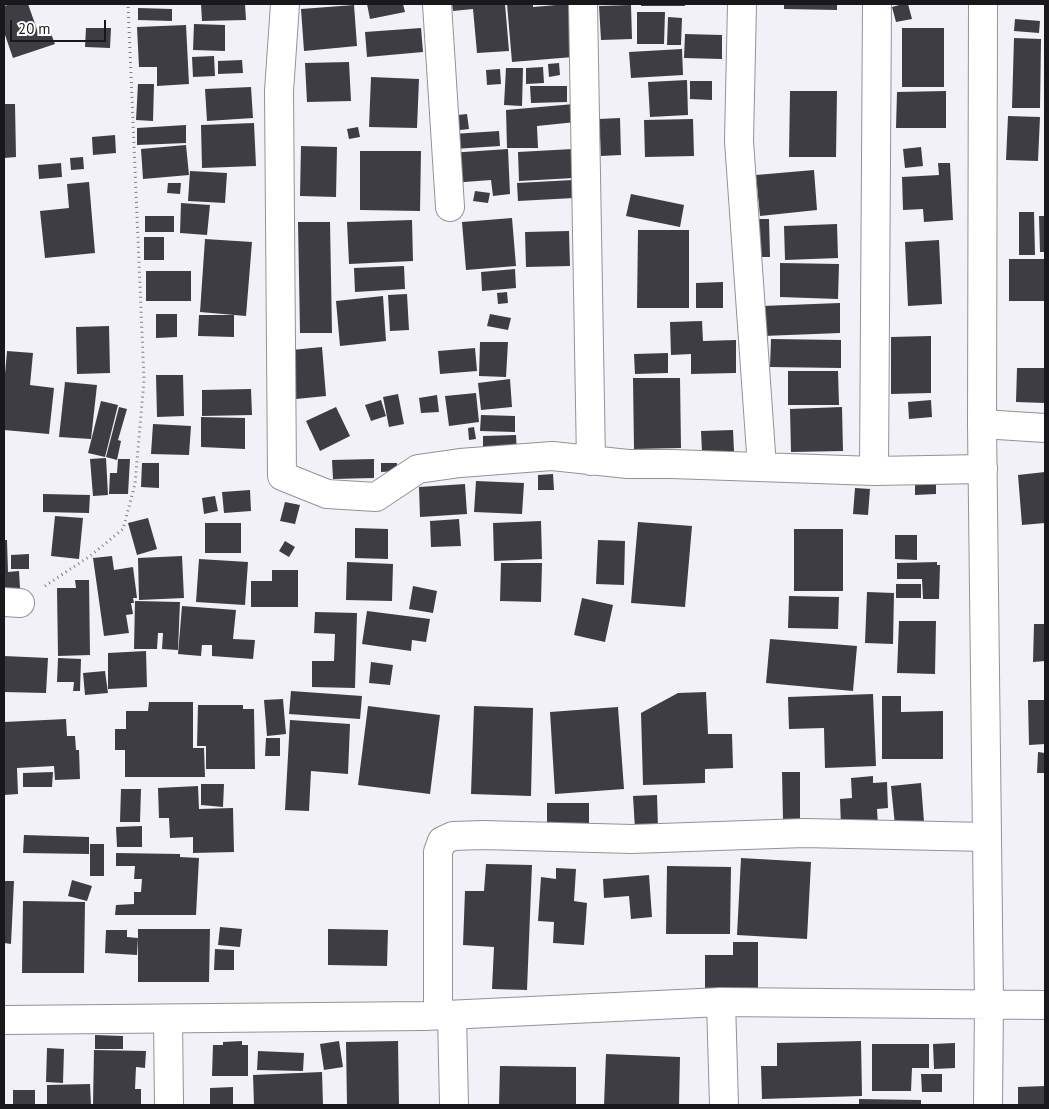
<!DOCTYPE html>
<html>
<head>
<meta charset="utf-8">
<style>
  body { margin:0 }
  #map { position:relative; width:1049px; height:1109px; overflow:hidden; background:#f2f1f8; font-family:"PT Sans",sans-serif }
  canvas { display:block }
  .frame { position:absolute; inset:0; border:5px solid #19191b; pointer-events:none }
  .scale { position:absolute; left:10px; top:20px; width:96px; height:22px; box-sizing:border-box; border:2px solid #19191b; border-top:0; padding-left:6px; font-size:15px; line-height:18px; white-space:nowrap; color:#19191b; -webkit-text-stroke:4px #fff; paint-order:stroke }
</style>
</head>
<body>
<div id="map">
<canvas width="1049" height="1109"></canvas>
<div class="frame"></div>
<div class="scale">20 m</div>
</div>
<script>
const context = document.querySelector('canvas').getContext('2d');
context.lineJoin = 'round';
function paint(path, color) {
  context.fillStyle = color;
  context.fill(path, 'evenodd');
}
function toPath(rows) {
  const path = new Path2D();
  for (const r of rows) {
    path.moveTo(r[0], r[1]);
    for (let i = 2; i < r.length; i += 2) path.lineTo(r[i], r[i + 1]);
  }
  return path;
}
function stroke(path, color, width, dash) {
  context.strokeStyle = color;
  context.lineWidth = width;
  context.lineCap = dash ? 'butt' : 'round';
  context.setLineDash(dash || []);
  context.stroke(path);
}
paint(toPath([
  [11,4,28,4,39,35,50,31,55,44,13,58,4,32,4,6],
  [201,4,245,4,246,20,202,21],
  [367,4,403,4,405,12,370,19],
  [452,4,505,4,509,51,477,53,473,9,453,11],
  [507,4,533,4,533,7,568,4,573,57,512,62],
  [641,4,685,4,685,6,641,6],
  [784,4,837,4,837,10,784,9],
  [903,4,908,4,912,19,896,22,892,7],
  [354,5,357,46,304,51,301,9],
  [631,5,632,39,601,40,599,6],
  [138,8,172,9,172,21,138,20],
  [637,12,665,12,664,44,637,44],
  [668,17,682,18,681,45,667,45],
  [1015,19,1040,21,1039,33,1014,31],
  [194,24,225,25,225,51,193,50],
  [186,25,189,84,157,86,157,67,139,67,137,27],
  [86,28,111,28,110,48,85,47],
  [421,28,423,52,367,57,365,32],
  [902,28,944,28,944,87,902,87],
  [685,34,722,35,722,59,684,58],
  [1014,38,1041,39,1040,108,1012,108],
  [682,49,683,75,631,78,629,52],
  [214,56,215,76,193,77,192,57],
  [242,60,243,73,218,74,218,61],
  [349,62,351,101,307,102,305,63],
  [559,63,560,75,549,77,548,64],
  [543,67,544,83,526,84,526,68],
  [506,68,523,68,522,106,504,105],
  [500,69,501,84,487,85,486,70],
  [371,77,419,79,417,128,369,127],
  [687,80,688,115,650,117,648,82],
  [690,81,712,81,712,100,690,99],
  [138,84,154,84,153,121,136,120],
  [530,86,567,86,567,102,531,103],
  [251,87,253,118,207,121,205,89],
  [790,91,837,91,836,157,789,157],
  [946,91,946,128,896,128,897,92],
  [4,104,15,104,16,157,4,158],
  [574,104,576,122,537,126,538,148,507,148,506,110],
  [467,114,469,129,451,131,449,116],
  [1008,116,1040,117,1038,161,1006,160],
  [620,118,621,155,601,156,599,119],
  [693,119,694,156,645,157,644,120],
  [254,123,256,166,202,168,201,125],
  [186,125,186,143,137,145,137,128],
  [358,127,360,137,349,139,347,129],
  [499,131,500,146,454,149,453,134],
  [115,135,116,153,93,155,92,137],
  [186,145,189,175,143,179,141,149],
  [301,146,337,147,336,197,300,196],
  [921,147,923,166,905,168,903,149],
  [508,149,510,194,493,196,491,180,451,183,449,153],
  [573,149,574,178,519,181,518,152],
  [360,151,421,151,420,211,360,210],
  [83,157,84,169,71,170,70,158],
  [61,163,62,177,39,179,38,165],
  [938,163,950,163,953,220,924,222,923,209,903,210,902,177,939,175],
  [814,170,817,210,760,216,756,175],
  [190,171,227,173,225,203,188,201],
  [573,180,574,198,518,201,517,183],
  [89,182,95,253,45,258,40,211,69,208,67,184],
  [168,183,181,183,180,194,167,193],
  [475,191,490,193,488,203,473,201],
  [631,194,684,205,680,227,626,216],
  [181,203,210,205,207,235,180,233],
  [1019,212,1034,212,1035,255,1019,255],
  [145,216,174,216,174,232,145,232],
  [1039,216,1045,216,1045,252,1040,252],
  [512,218,516,266,466,270,462,222],
  [756,219,769,219,770,257,757,257],
  [412,220,413,261,349,264,347,222],
  [298,222,330,222,332,333,300,333],
  [837,224,838,258,785,260,784,226],
  [638,230,689,230,689,308,637,308],
  [569,231,570,266,526,267,525,232],
  [144,237,164,237,164,260,144,260],
  [205,239,252,242,246,316,200,312],
  [939,240,942,304,908,306,905,242],
  [1009,259,1045,259,1045,301,1009,301],
  [780,263,839,264,838,299,780,297],
  [404,266,405,289,355,292,354,268],
  [515,269,516,288,482,291,481,272],
  [146,271,191,271,191,301,146,301],
  [723,282,723,308,696,308,696,283],
  [507,292,508,303,498,304,497,293],
  [407,294,409,330,390,331,388,295],
  [383,296,386,341,340,346,336,301],
  [840,303,840,333,763,336,762,306],
  [156,314,177,314,177,337,156,338],
  [490,314,511,318,508,330,487,326],
  [199,315,234,315,234,337,198,336],
  [702,321,703,341,736,340,736,373,691,374,691,354,671,355,670,322],
  [109,326,110,373,77,374,76,327],
  [931,336,931,393,891,394,891,337],
  [771,339,841,340,841,368,770,367],
  [480,342,508,342,506,377,479,376],
  [322,347,326,396,296,399,292,350],
  [475,348,477,371,440,374,438,351],
  [7,351,33,353,30,385,54,388,49,434,4,430,4,385],
  [668,353,668,373,635,374,634,354],
  [1017,368,1045,368,1045,403,1016,402],
  [788,371,838,371,839,405,788,405],
  [156,375,183,375,184,416,157,417],
  [633,378,680,378,681,448,634,449],
  [510,379,512,407,481,410,478,383],
  [65,382,97,385,91,439,59,437],
  [251,389,252,415,202,416,202,390],
  [476,393,479,422,449,426,445,396],
  [398,394,404,424,389,427,383,397],
  [437,395,439,412,421,413,419,398],
  [381,400,386,416,371,421,365,405],
  [931,400,932,417,909,419,908,402],
  [101,401,118,405,105,457,88,453],
  [119,407,127,409,118,440,121,441,117,460,106,457],
  [336,407,350,436,320,451,306,421],
  [842,407,843,451,791,452,790,409],
  [481,415,515,416,515,432,480,431],
  [201,417,245,418,245,449,201,447],
  [153,424,191,426,189,455,151,454],
  [474,427,476,439,469,440,468,428],
  [733,430,734,451,702,452,701,431],
  [516,435,517,455,483,456,483,436],
  [106,458,108,495,93,496,90,459],
  [118,459,130,459,128,494,109,494,110,473,117,473],
  [374,459,374,478,333,479,332,460],
  [142,463,159,463,159,488,141,487],
  [381,463,397,463,397,471,381,472],
  [1045,472,1045,523,1022,525,1018,475],
  [553,474,554,490,538,490,538,475],
  [476,481,524,483,522,514,474,512],
  [915,481,936,481,936,494,915,495],
  [465,484,467,514,420,517,419,487],
  [855,488,870,489,868,515,853,514],
  [250,490,251,511,224,513,222,492],
  [43,494,90,495,89,513,43,512],
  [215,496,218,511,204,514,202,498],
  [285,502,300,505,295,524,280,521],
  [55,516,83,518,79,559,51,556],
  [148,518,157,549,137,555,128,523],
  [459,519,461,546,431,547,430,521],
  [541,521,542,559,494,561,493,523],
  [638,522,692,526,685,607,631,603],
  [205,523,241,523,241,553,205,553],
  [355,528,388,529,388,559,355,558],
  [794,529,843,529,843,591,794,591],
  [895,535,917,535,917,560,895,559],
  [4,540,7,540,8,572,19,571,20,588,4,588],
  [598,540,625,541,624,585,596,584],
  [285,541,295,547,289,557,279,551],
  [29,554,29,569,11,569,11,555],
  [112,556,114,570,133,567,137,598,133,598,134,603,131,603,133,614,126,615,129,633,104,636,93,558],
  [182,556,184,598,139,600,138,558],
  [199,559,248,562,245,605,196,602],
  [347,562,393,564,392,601,346,600],
  [937,562,937,565,940,565,939,599,923,599,922,579,897,579,897,563],
  [501,563,542,563,541,602,500,601],
  [272,570,298,570,298,607,251,607,251,581,272,581],
  [75,580,89,580,90,655,58,656,57,588,76,588],
  [896,584,921,584,921,598,896,598],
  [413,586,437,591,433,613,409,609],
  [867,592,894,593,893,644,865,643],
  [789,596,839,597,838,629,788,628],
  [582,598,613,605,605,642,574,635],
  [135,601,180,602,178,650,162,649,163,633,158,633,157,649,134,649],
  [182,606,236,610,233,639,255,640,253,659,212,656,212,645,202,645,201,656,178,654],
  [367,611,430,619,426,642,412,640,411,651,362,644],
  [315,612,357,613,355,688,312,687,312,661,334,661,335,634,314,633],
  [899,621,936,621,935,674,897,673],
  [1034,624,1045,624,1045,661,1033,662],
  [770,639,857,646,853,691,766,683],
  [146,651,147,687,108,689,108,653],
  [4,656,48,658,46,693,4,692],
  [58,658,81,659,80,691,73,691,74,682,57,682],
  [371,662,393,665,390,685,369,683],
  [105,671,108,693,85,695,83,673],
  [291,691,362,696,360,719,289,714],
  [706,692,708,734,732,734,733,768,705,769,705,783,643,785,641,713,678,693],
  [873,694,876,766,825,768,824,728,789,729,788,697],
  [882,696,901,696,901,712,943,711,943,759,882,759],
  [283,699,286,734,267,736,264,700],
  [1028,700,1045,700,1045,744,1029,745],
  [149,702,193,702,193,748,204,748,205,777,125,777,125,750,115,750,115,729,126,729,126,711,148,711],
  [198,705,243,705,243,709,254,709,255,769,206,769,206,746,197,746],
  [368,706,440,715,430,794,358,785],
  [474,706,533,708,531,796,471,794],
  [618,707,624,789,555,794,550,712],
  [66,719,67,736,75,736,76,750,79,750,80,779,55,780,54,766,17,768,18,794,4,795,4,722],
  [290,720,350,724,348,774,311,771,309,811,285,810],
  [266,738,280,738,280,756,265,756],
  [1038,752,1045,753,1045,773,1037,773],
  [53,772,52,787,23,787,23,773],
  [782,772,800,772,800,820,783,820],
  [873,776,873,783,887,782,888,808,877,809,878,826,841,827,840,799,852,798,851,778],
  [921,783,924,822,895,825,891,786],
  [201,784,224,784,223,807,201,805],
  [198,786,199,809,233,808,234,852,193,853,193,837,170,838,169,818,159,818,158,788],
  [121,789,141,789,140,822,120,822],
  [657,795,658,829,635,829,633,796],
  [547,803,589,803,589,828,547,829],
  [142,826,142,847,117,847,116,827],
  [24,835,89,837,89,854,23,853],
  [90,844,104,844,104,876,90,876],
  [116,853,180,854,180,857,199,858,196,915,115,915,116,905,134,904,134,892,141,892,142,879,134,879,135,866,116,866],
  [741,858,811,862,807,939,737,935],
  [486,864,532,865,527,990,492,989,494,947,463,945,465,891,484,891],
  [667,866,731,867,730,934,666,934],
  [556,868,576,869,574,901,587,903,584,945,553,943,554,922,538,921,541,877,556,879],
  [649,875,652,917,631,919,629,896,604,898,603,879],
  [72,880,92,886,87,901,68,896],
  [4,881,14,881,11,944,4,943],
  [23,901,85,902,84,973,22,973],
  [220,927,242,929,240,947,218,945],
  [138,929,210,929,209,982,138,982],
  [328,929,388,930,387,966,328,965],
  [106,930,127,930,127,937,138,938,137,955,105,953],
  [733,942,758,942,758,988,705,988,705,955,733,955],
  [215,949,234,950,234,970,214,970],
  [95,1035,123,1036,123,1049,95,1049],
  [242,1041,242,1045,248,1045,248,1076,212,1076,213,1045,223,1045,223,1042],
  [339,1041,343,1067,324,1070,320,1044],
  [398,1041,399,1105,347,1105,346,1042],
  [861,1041,862,1096,762,1099,761,1066,777,1066,777,1043],
  [955,1043,955,1068,934,1069,933,1044],
  [872,1044,929,1044,929,1068,912,1068,911,1091,872,1091],
  [47,1048,64,1049,63,1083,46,1082],
  [94,1050,146,1051,145,1068,136,1067,135,1089,141,1089,141,1105,93,1105],
  [258,1051,304,1053,303,1071,257,1070],
  [606,1054,680,1057,679,1105,604,1105],
  [500,1066,576,1067,576,1105,499,1105],
  [322,1072,323,1105,254,1105,253,1075],
  [921,1074,942,1074,942,1092,922,1092],
  [90,1084,91,1105,47,1105,47,1085],
  [1045,1086,1045,1105,1018,1105,1018,1087],
  [233,1087,233,1105,210,1105,210,1088],
  [13,1090,35,1090,35,1105,13,1105],
  [859,1099,921,1100,921,1105,859,1105]
]), '#3e3d43');
const street = toPath([
  [285,4,279,91,282,476,327,494,376,497,418,469,460,463,552,456,628,464,672,464,874,471,983,469],
  [437,4,450,207],
  [583,4,591,461],
  [742,4,739,141,762,467],
  [982,424,1045,428],
  [874,471,877,4],
  [4,602,20,603],
  [721,1002,724,1105],
  [438,1015,438,852,442,841,453,836,483,835,632,839,804,833,986,837],
  [452,1015,454,1105],
  [168,1019,169,1105]
]);
const secondary = toPath([
  [983,4,982,424,989,1004,988,1105],
  [4,1020,425,1016,721,1002,1045,1005]
]);
stroke(street, '#939298', 30);
stroke(secondary, '#939298', 30);
stroke(toPath([
  [45,586,90,556,123,529,135,484,144,380,128,4]
]), '#7e7d82', 3, [1, 4]);
stroke(street, '#fff', 28);
stroke(secondary, '#fff', 28);
</script>
</body>
</html>
